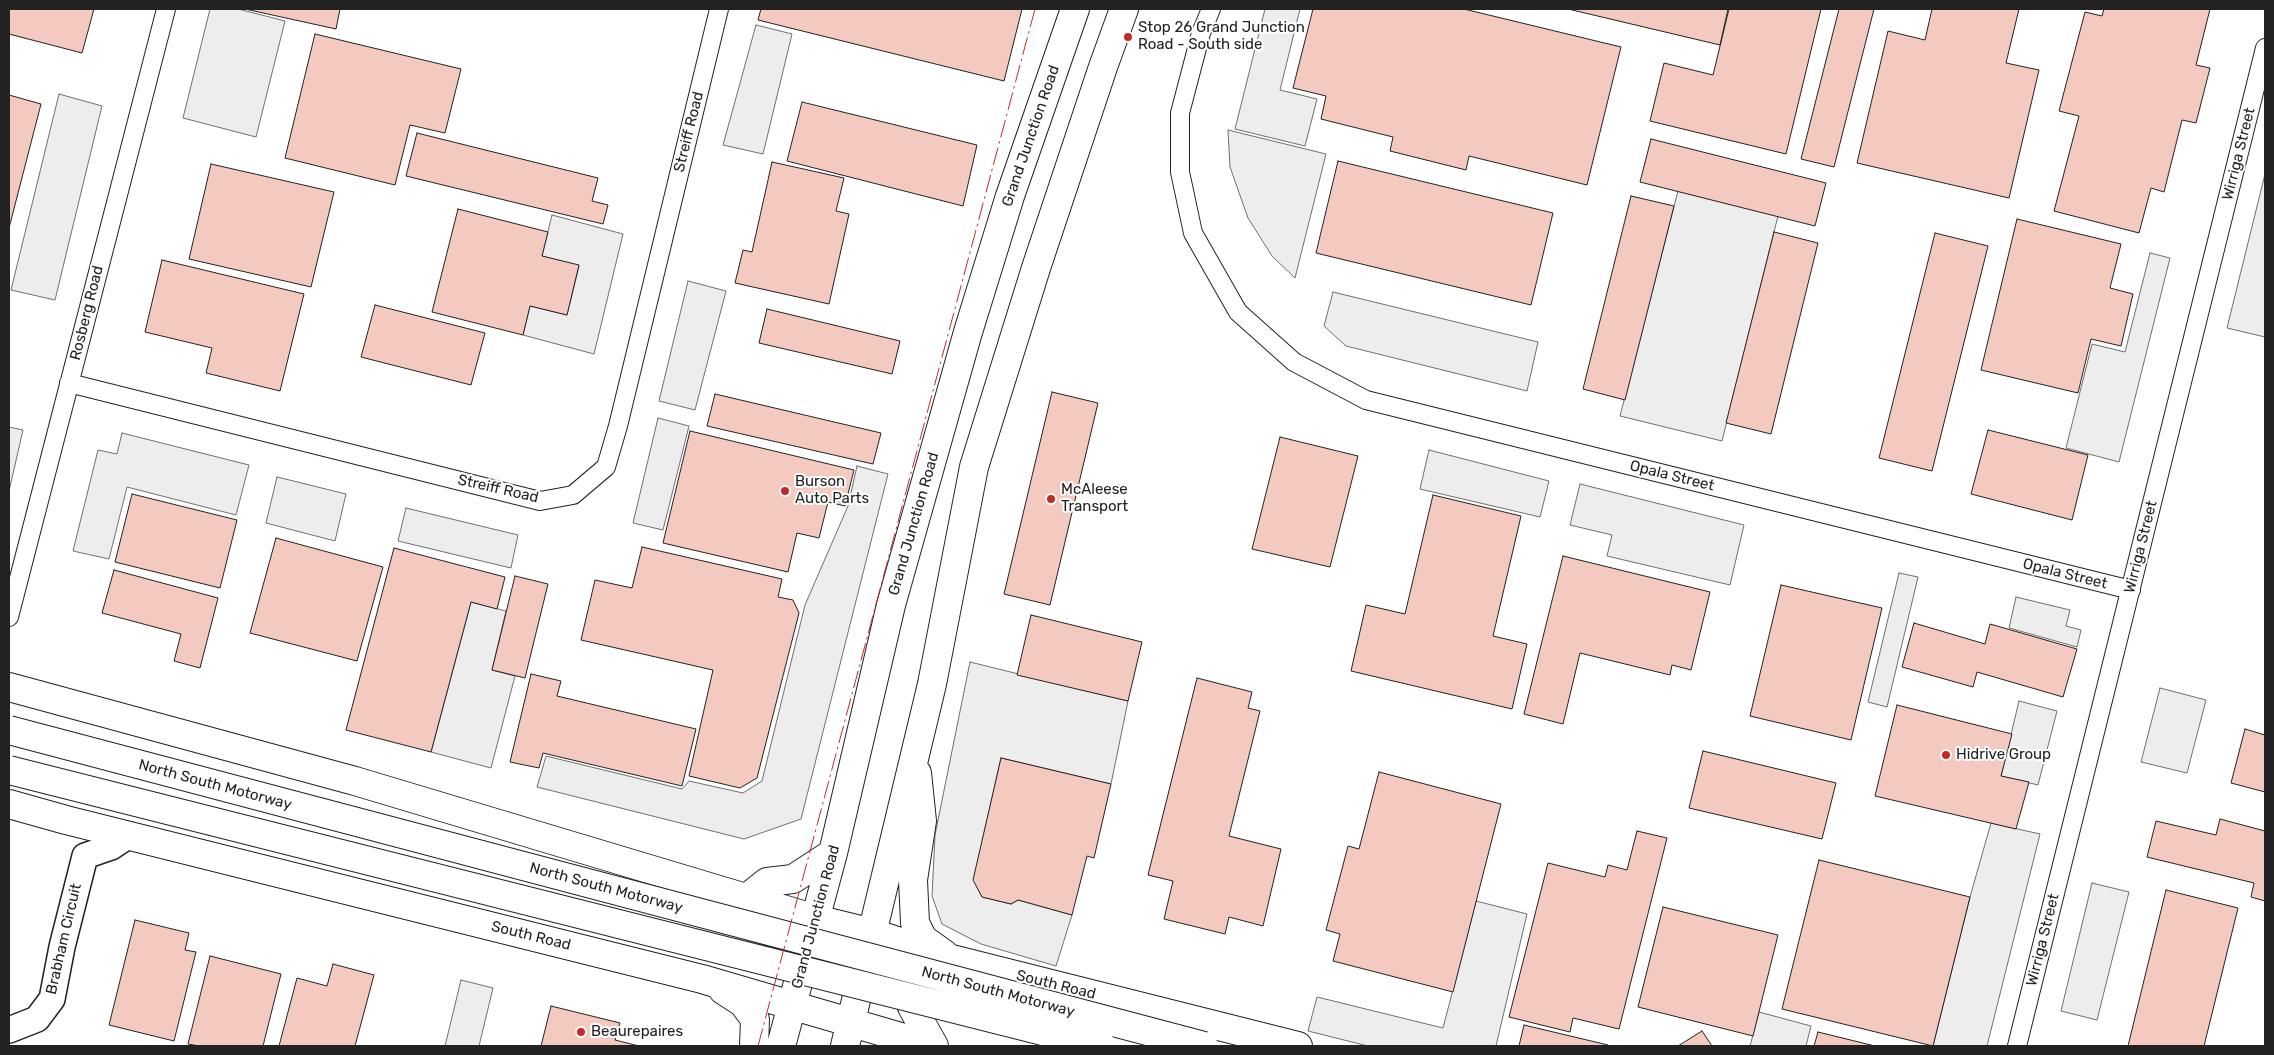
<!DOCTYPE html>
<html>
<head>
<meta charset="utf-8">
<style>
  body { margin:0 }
  #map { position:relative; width:2274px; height:1055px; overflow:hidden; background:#fff; font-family:Rubik,sans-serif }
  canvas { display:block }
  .frame { position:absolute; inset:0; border:10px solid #222; pointer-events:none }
</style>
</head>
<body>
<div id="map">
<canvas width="2274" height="1055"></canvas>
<div class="frame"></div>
</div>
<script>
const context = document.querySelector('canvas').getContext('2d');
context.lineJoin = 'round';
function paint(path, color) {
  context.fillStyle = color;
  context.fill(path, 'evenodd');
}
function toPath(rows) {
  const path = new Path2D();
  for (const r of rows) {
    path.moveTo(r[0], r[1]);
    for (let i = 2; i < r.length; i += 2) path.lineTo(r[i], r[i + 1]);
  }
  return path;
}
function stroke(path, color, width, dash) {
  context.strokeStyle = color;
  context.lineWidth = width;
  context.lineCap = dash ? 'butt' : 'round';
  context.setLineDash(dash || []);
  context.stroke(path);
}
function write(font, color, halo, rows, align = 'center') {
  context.font = font + ' Rubik,sans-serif';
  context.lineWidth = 4;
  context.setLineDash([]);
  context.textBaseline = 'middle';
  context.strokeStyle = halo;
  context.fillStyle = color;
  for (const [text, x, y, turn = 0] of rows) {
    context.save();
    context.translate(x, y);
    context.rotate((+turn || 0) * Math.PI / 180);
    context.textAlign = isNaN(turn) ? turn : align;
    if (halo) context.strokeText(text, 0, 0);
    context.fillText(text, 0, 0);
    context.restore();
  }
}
const parking = toPath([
  [210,9,238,9,285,21,256,137,183,118,210,9],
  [1265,9,1300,9,1280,90,1317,99,1305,146,1235,129,1265,9],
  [756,25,792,34,763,154,723,145,756,25],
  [59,94,102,106,55,300,11,290,59,94],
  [1228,130,1326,154,1295,278,1272,256,1248,218,1230,167,1228,130],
  [2265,174,2265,337,2227,328,2265,174],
  [1678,191,1778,216,1722,441,1620,416,1678,191],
  [552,215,623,234,594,354,523,335,530,306,567,315,579,266,542,256,552,215],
  [2150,253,2170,258,2119,462,2066,448,2092,344,2125,352,2150,253],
  [688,281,726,291,695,410,659,401,688,281],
  [1333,292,1538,342,1527,391,1346,346,1324,326,1333,292],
  [658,418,689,426,663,530,633,523,658,418],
  [9,427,23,430,9,491,9,427],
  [122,433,249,465,236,515,127,487,109,559,73,551,98,450,117,454,122,433],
  [1429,450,1549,481,1540,517,1420,489,1429,450],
  [857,466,888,474,801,819,744,839,537,787,546,756,682,789,689,781,743,793,762,781,805,605,848,506,857,466],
  [277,477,346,494,335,541,266,523,277,477],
  [1580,484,1744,525,1730,585,1607,556,1612,535,1570,525,1580,484],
  [406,508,518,535,511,568,398,541,406,508],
  [1899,573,1918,577,1887,707,1868,702,1899,573],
  [2016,597,2070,610,2066,626,2081,630,2077,647,2009,628,2016,597],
  [471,602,506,611,492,670,515,676,491,768,431,752,471,602],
  [970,662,1128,701,1111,784,1001,758,974,880,982,897,1011,904,1018,900,1072,915,1056,966,981,944,942,924,932,896,935,835,970,662],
  [2160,688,2206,700,2187,773,2141,762,2160,688],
  [2019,701,2057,711,2038,785,2001,776,2019,701],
  [1991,823,2040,834,1987,1046,1933,1046,1970,897,1991,823],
  [2092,883,2129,892,2097,1020,2061,1011,2092,883],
  [1476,901,1527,914,1496,1046,1368,1046,1308,1031,1317,997,1443,1028,1476,901],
  [461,980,493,988,479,1046,445,1046,461,980],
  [1759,1012,1811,1026,1806,1046,1750,1046,1759,1012]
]);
paint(parking, '#ededed');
stroke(parking, '#6f6f6f', 1);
const building = toPath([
  [9,9,94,9,82,53,9,34,9,9],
  [245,9,340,9,336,29,245,9],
  [761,9,1022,9,1004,81,758,20,761,9],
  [1313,9,1464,9,1621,47,1587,185,1469,156,1466,170,1390,151,1393,137,1321,119,1326,96,1293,88,1313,9],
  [1568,9,1728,9,1720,45,1568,9],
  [1729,9,1821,9,1786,154,1650,121,1664,63,1713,75,1729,9],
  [1839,9,1874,9,1834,167,1801,159,1839,9],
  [1932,9,2019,9,2006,63,2039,70,2009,198,1857,163,1888,31,1925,40,1932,9],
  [2104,9,2210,9,2196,65,2210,68,2196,123,2182,120,2164,192,2151,188,2139,233,2054,211,2079,116,2059,111,2085,12,2102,16,2104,9],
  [315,34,461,69,445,133,410,125,395,185,285,158,315,34],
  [9,95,41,104,9,228,9,95],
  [802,102,977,145,963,206,787,161,802,102],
  [417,133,598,178,592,201,608,205,603,224,406,176,417,133],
  [1651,139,1826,183,1815,226,1640,182,1651,139],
  [1338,161,1553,213,1531,305,1316,253,1338,161],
  [772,162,844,178,836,211,849,214,829,304,735,283,743,250,752,252,772,162],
  [211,164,334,192,311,287,189,259,211,164],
  [1631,196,1674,206,1625,400,1583,389,1631,196],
  [458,209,548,232,542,256,579,265,567,315,530,306,523,335,432,312,458,209],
  [2017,219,2121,244,2110,288,2133,294,2121,346,2091,339,2078,393,1981,370,2017,219],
  [1774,232,1818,243,1771,434,1726,423,1774,232],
  [1935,233,1988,246,1932,471,1879,458,1935,233],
  [162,260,304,294,280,391,206,373,212,348,145,332,162,260],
  [375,305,485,333,471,385,361,357,375,305],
  [767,309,900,341,892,374,759,343,767,309],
  [1052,392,1098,403,1050,605,1004,594,1052,392],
  [715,394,881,433,873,464,707,426,715,394],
  [1988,430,2088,455,2072,520,1971,494,1988,430],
  [690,431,854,470,845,506,828,502,819,538,797,533,788,572,663,543,690,431],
  [1280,437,1358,456,1330,567,1252,549,1280,437],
  [132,494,237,520,220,588,115,562,132,494],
  [1433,495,1521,516,1493,636,1527,644,1512,709,1351,671,1366,605,1405,614,1433,495],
  [276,538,383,567,357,661,250,633,276,538],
  [642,547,782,579,778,597,793,600,799,613,757,778,740,788,689,776,713,670,581,640,595,580,632,588,642,547],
  [394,548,505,577,497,609,471,602,431,752,346,730,394,548],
  [1563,556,1710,592,1691,670,1672,665,1670,675,1580,653,1563,724,1524,714,1563,556],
  [114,570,218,598,200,668,174,661,181,634,102,613,114,570],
  [515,576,548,584,525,678,492,670,515,576],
  [1781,585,1882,608,1851,740,1750,716,1781,585],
  [1031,615,1142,642,1128,701,1017,675,1031,615],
  [1914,623,1985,644,1990,624,2077,649,2063,697,1977,672,1973,687,1902,667,1914,623],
  [531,674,561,681,557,696,696,729,682,786,543,753,539,768,510,762,531,674],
  [1197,678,1252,692,1248,708,1260,711,1229,836,1281,849,1263,926,1229,917,1225,934,1164,919,1173,881,1148,875,1197,678],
  [1897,705,2012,734,2001,776,2029,782,2016,829,1875,796,1897,705],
  [2245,729,2265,735,2265,792,2231,783,2245,729],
  [1703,751,1836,783,1822,839,1689,808,1703,751],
  [1001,758,1111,784,1094,858,1087,856,1072,915,1018,900,1011,904,982,897,973,880,1001,758],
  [1379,772,1501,804,1453,992,1333,961,1340,934,1326,930,1348,846,1359,849,1379,772],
  [2220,819,2265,831,2265,901,2251,897,2254,883,2147,857,2156,821,2216,835,2220,819],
  [1637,831,1667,838,1619,1029,1573,1018,1570,1032,1509,1017,1548,863,1605,877,1608,865,1627,870,1637,831],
  [1819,860,1970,897,1933,1046,1782,1009,1819,860],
  [2166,890,2238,908,2204,1046,2128,1046,2166,890],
  [1663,907,1778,935,1753,1036,1638,1007,1663,907],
  [135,920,189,933,185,950,196,952,174,1041,109,1025,135,920],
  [210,956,281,974,263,1046,199,1046,188,1044,210,956],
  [333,964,374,975,355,1046,279,1046,297,978,327,986,333,964],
  [551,1006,620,1023,615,1040,639,1046,541,1046,551,1006],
  [1524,1025,1608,1045,1608,1046,1519,1046,1524,1025],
  [1702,1031,1712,1046,1678,1046,1702,1031],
  [1818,1032,1875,1046,1814,1046,1818,1032]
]);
paint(building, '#f3c9c0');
stroke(building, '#222', 1);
const street = toPath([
  [1211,9,1201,33,1180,113,1180,172,1193,233,1238,312,1294,362,1366,400,2131,590],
  [69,383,540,501,573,495,606,467,618,426,719,9],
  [9,617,166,9],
  [2017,1046,2265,48]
]);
const secondary = toPath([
  [85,856,111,847,129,835],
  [9,1030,37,1019,52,999,62,947,85,856]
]);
const highway = toPath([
  [9,687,355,781,816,919,873,933,948,958,1298,1046],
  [917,773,922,821,913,880,915,923,923,939,944,954],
  [9,804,66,820,702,979,931,1046],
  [747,898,767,882,793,879,833,853],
  [723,990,743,1003,755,1019,754,1046],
  [781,1046,833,853,891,605,968,332,1010,196,1075,9],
  [845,1046,932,684,974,467,1036,268,1103,67,1124,9],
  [934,1046,912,1007,916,982,945,960]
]);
stroke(street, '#222', 20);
stroke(secondary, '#222', 28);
stroke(highway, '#222', 30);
stroke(street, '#fff', 18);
stroke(secondary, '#fff', 25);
stroke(highway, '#fff', 28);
const highwayBridge = toPath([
  [9,730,1204,1046],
  [9,770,1102,1046]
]);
stroke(highwayBridge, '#222', 30, []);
stroke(highwayBridge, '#fff', 28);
stroke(toPath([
  [758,1046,1035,9]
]), '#c62828', 1, [18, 4, 2.5, 4]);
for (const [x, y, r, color] of [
  [1128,37,5,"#c62828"],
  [785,491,5,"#c62828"],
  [1051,499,5,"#c62828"],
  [1946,755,5,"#c62828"],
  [581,1032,5,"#c62828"]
]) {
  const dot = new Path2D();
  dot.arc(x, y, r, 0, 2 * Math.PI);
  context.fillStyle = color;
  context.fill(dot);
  stroke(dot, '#fff', 2);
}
write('15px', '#222', '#fff', [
  ["Stop 26 Grand Junction",1138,28],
  ["Road - South side",1138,45],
  ["Burson",795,482],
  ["Auto Parts",795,499],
  ["McAleese",1061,490],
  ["Transport",1061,507],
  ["Hidrive Group",1956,755],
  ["Beaurepaires",591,1032]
], 'left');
write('15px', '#222', '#fff', [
  ["Streiff Road",689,132,-76],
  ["Grand Junction Road",1031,136,-71],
  ["Wirriga Street",2239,154,-76],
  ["Rosberg Road",87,313,-76],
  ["Opala Street",1672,476,14],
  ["Streiff Road",498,489,13],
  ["Grand Junction Road",914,524,-74],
  ["Wirriga Street",2141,547,-76],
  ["Opala Street",2065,574,14],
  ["North South Motorway",215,785,15],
  ["North South Motorway",606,888,15],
  ["Grand Junction Road",816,917,-75],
  ["South Road",531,936,14],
  ["Brabham Circuit",64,939,-77],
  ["Wirriga Street",2043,940,-76],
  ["South Road",1056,985,14],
  ["North South Motorway",998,992,15]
]);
</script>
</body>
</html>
